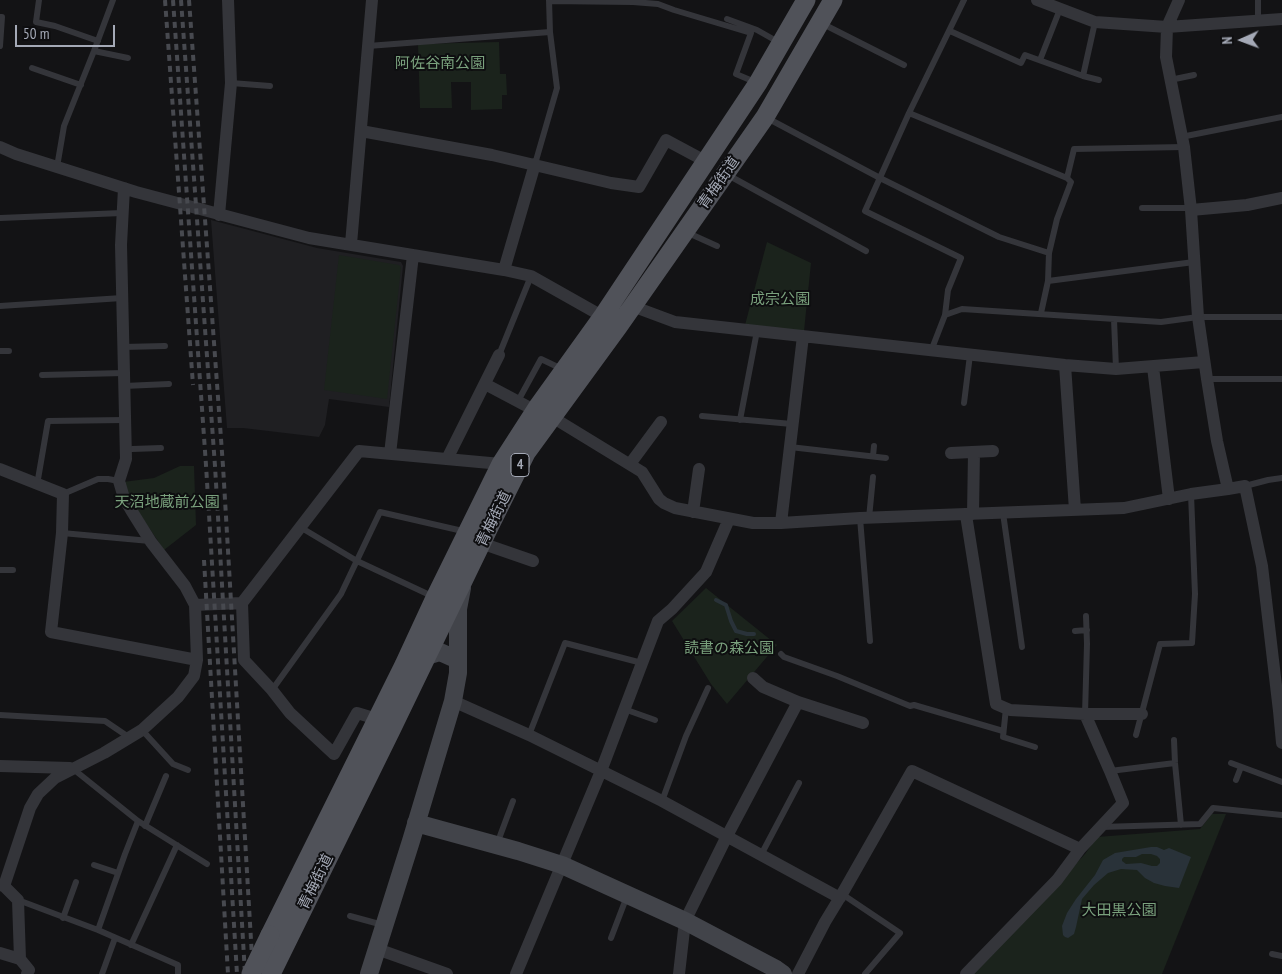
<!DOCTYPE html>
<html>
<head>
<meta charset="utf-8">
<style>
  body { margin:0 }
  #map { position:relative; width:1282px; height:974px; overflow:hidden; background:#131315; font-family:"PT Sans Narrow",sans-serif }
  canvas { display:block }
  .north { position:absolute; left:1217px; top:15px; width:50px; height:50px; -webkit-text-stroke:4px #0e0e10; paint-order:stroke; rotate:268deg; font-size:14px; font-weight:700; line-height:20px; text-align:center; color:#a4a9b6 }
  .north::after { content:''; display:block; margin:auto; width:18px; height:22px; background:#a4a9b6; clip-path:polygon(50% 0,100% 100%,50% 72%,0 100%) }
  .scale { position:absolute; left:15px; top:25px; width:100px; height:22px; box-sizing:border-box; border:2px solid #a4a9b6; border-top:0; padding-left:6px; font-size:15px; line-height:18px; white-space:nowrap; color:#a4a9b6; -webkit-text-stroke:4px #0e0e10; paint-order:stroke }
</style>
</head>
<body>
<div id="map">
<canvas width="1282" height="974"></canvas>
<div class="north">N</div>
<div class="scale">50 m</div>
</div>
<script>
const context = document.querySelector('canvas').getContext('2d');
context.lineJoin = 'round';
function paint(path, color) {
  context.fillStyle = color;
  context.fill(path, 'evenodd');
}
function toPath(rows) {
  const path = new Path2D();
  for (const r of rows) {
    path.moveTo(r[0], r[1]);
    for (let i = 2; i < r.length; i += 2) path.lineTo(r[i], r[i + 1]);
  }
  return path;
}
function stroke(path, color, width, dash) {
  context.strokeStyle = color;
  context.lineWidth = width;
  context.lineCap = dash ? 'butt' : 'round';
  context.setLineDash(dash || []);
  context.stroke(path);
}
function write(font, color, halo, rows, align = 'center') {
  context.font = font + ' "PT Sans Narrow","Noto Sans JP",sans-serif';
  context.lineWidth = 4;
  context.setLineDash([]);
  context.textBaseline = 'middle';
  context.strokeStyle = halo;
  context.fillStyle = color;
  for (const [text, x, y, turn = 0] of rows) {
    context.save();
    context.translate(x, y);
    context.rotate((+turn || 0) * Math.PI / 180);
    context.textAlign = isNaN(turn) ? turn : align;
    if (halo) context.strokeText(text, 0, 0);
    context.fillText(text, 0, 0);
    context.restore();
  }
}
paint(toPath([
  [211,220,317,248,401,262,403,266,389,407,329,399,325,425,319,437,243,428,227,428]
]), '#1f1f22');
paint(toPath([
  [499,42,500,74,506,74,507,95,502,95,502,109,471,110,471,82,451,82,452,108,420,108,418,44],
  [767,242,811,263,804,331,745,325],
  [339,255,399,265,401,267,387,399,324,390],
  [180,466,194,466,196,525,164,550,129,498,123,482,154,478],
  [706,588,777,645,727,704,711,684,672,621],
  [1212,814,1226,814,1162,974,973,974,1085,854,1097,837,1200,829]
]), '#1b231c');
paint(toPath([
  [1151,847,1157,847,1164,850,1169,848,1191,857,1179,888,1165,886,1154,883,1145,878,1137,870,1121,869,1108,873,1094,885,1082,899,1076,927,1074,934,1068,938,1065,937,1063,935,1062,926,1067,913,1076,899,1095,875,1103,860,1115,853],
  [1142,854,1151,854,1157,856,1160,859,1160,863,1157,866,1152,866,1141,863,1126,864,1122,861,1122,859,1124,857,1136,857]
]), '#293239');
stroke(toPath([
  [716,600,726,605,731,621,736,631,747,634,754,634]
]), '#293239', 4);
stroke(toPath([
  [39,0,36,22,55,26,98,41],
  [1258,0,1258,21],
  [549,1,633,2,658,4,674,10,751,33,736,74,755,82],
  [0,17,2,17,0,46],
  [727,19,757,30,780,43],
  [1095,22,1083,76,1099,80],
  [821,23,904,65],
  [950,31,1021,63,1025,55,1083,76],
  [368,46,550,32],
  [94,51,128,58],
  [1040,60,1060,9],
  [32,68,81,85],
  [1170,80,1194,75],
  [231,83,270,86],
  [909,113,1067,178,1071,182,1057,219,1049,253,1048,281,1041,313],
  [767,118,880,178,999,237,1049,253],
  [1181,137,1282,117],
  [535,164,557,88,550,32,549,0],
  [57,167,64,126,94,51,113,0],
  [726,174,866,251],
  [1067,178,1074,149,1184,147],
  [1142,208,1190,208],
  [0,218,122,213],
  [686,232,717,246],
  [1048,281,1194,262],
  [0,306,122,298],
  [945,315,962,309,1161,322,1198,317,1282,317],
  [1114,319,1116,369],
  [123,347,165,346],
  [0,351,9,351],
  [931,351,945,315,948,290,961,258,865,211,909,113,964,0],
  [499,355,531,276],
  [42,375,124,373],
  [1207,379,1282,379],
  [124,386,169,384],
  [518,401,541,359,562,369],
  [964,403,970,355],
  [702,416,792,424],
  [740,420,757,331],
  [790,447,886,458],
  [126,451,132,449,161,448],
  [873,456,874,446],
  [37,485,48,421,124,420],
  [1245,486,1268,480,1282,478],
  [63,494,98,479,108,479,119,481],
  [1003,513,1022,647],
  [860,518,870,641],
  [869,518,873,477],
  [300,527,357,561,434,597],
  [62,533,150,541],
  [0,570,13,570],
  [1075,631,1087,630],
  [781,654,784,657,837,676,910,706,914,705,1003,731],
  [272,690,341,594,380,512,467,532],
  [1006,708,1003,737,1035,747],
  [624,709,655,720],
  [1085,714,1087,644,1086,616],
  [0,715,105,721,130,738],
  [142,730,173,764,188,770],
  [529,735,565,643,642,663],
  [1136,735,1160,644,1192,643,1195,594,1191,494],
  [1174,740,1175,763,1181,825],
  [1231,763,1282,782],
  [72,768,138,821,207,864],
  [1110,771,1175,763],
  [1236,780,1241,767],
  [662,801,686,736,708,688],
  [145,826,166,776],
  [1101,827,1200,824,1213,808,1282,815],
  [497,844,513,801],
  [761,855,799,783],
  [94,865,118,873],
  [842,894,900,933,865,974],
  [18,900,98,930,178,965,178,974],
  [350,916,383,925],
  [63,918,76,882],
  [98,930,125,854,138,821],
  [611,938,627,896],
  [131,945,177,845],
  [1272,954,1282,956],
  [102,974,115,938]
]), '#34353a', 6);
stroke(toPath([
  [1037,0,1095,22,1167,27,1282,19],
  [1179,0,1167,27,1166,57,1184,147,1191,210,1198,317,1207,379,1217,441,1228,489],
  [361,131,492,155,611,183,639,187,666,140,707,162],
  [0,147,16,154,136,192,309,238,504,270,531,276,609,320],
  [1191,210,1247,205,1282,198],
  [219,215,231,83,228,0],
  [351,244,372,0],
  [504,270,535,164],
  [632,306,675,322,1065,365,1116,369,1204,362],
  [1065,365,1075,510],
  [1153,367,1169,499],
  [485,384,536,411],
  [552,417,642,472,659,499,664,503,675,508,753,523,781,523,860,518,1124,508,1191,494,1228,489,1245,486,1262,566,1279,711,1282,743],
  [951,453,993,451],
  [390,454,413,255],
  [447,459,499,355],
  [630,464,661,422],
  [0,469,63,494,62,533,51,632,197,660],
  [693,512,699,469],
  [973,514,974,452],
  [966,515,996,704,1010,710,1085,714,1142,714],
  [781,523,803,336],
  [481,543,533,561],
  [195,605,242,603],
  [753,678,763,687,798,702,863,723],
  [453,701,529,735,662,801,840,898],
  [377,719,357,713,334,754,290,713,272,690,244,660,242,603,359,451,501,464],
  [0,766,70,768],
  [0,885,4,886,18,900,20,959],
  [4,886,30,808,38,794,55,778,104,753,142,730,178,697,194,676,197,660,195,605,185,586,151,542,131,510,124,498,119,481,126,459,121,245,124,188],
  [377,949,447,974],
  [0,953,20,959,29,970,27,974],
  [516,974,601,771,658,621,672,609,706,572,729,519],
  [679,974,685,921,727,836,798,702],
  [798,974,825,922,842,894,912,771,1080,849],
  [966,974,1057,880,1080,849,1123,803,1110,771,1085,714]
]), '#34353a', 12);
stroke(toPath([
  [427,656,440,652,458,660],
  [416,823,518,851,562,865,685,921,776,969,783,974],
  [369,974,411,841,453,701,458,673,458,609,462,588]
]), '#42444a', 18);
stroke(toPath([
  [270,935,404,665,435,598,501,464,539,405,603,316,758,83,806,0],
  [271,974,391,730,491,523,526,453,618,327,765,117,833,0]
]), '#505259', 19);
stroke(toPath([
  [165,0,193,385],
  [173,0,206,465,237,974],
  [181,0,215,466,245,974],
  [189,0,223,466,253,974],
  [204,560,228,974]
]), '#47494f', 4, [6, 5]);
stroke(toPath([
  [251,974,270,935]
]), '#505259', 19);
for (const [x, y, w] of [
  [520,465,18]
]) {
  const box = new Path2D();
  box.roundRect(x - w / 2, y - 11.5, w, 23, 4);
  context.fillStyle = '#0e0e10';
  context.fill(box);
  stroke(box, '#a4a9b6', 1);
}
write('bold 14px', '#a4a9b6', null, [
  ["4",520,465]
]);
write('15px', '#7aa17d', '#0e0e10', [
  ["阿佐谷南公園",440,64],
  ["成宗公園",780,300],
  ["天沼地蔵前公園",167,503],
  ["読書の森公園",729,649],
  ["大田黒公園",1119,911]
]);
write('15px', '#a4a9b6', '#0e0e10', [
  ["青梅街道",719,183,-55],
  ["青梅街道",494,519,-64],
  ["青梅街道",316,882,-64]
]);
</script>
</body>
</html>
